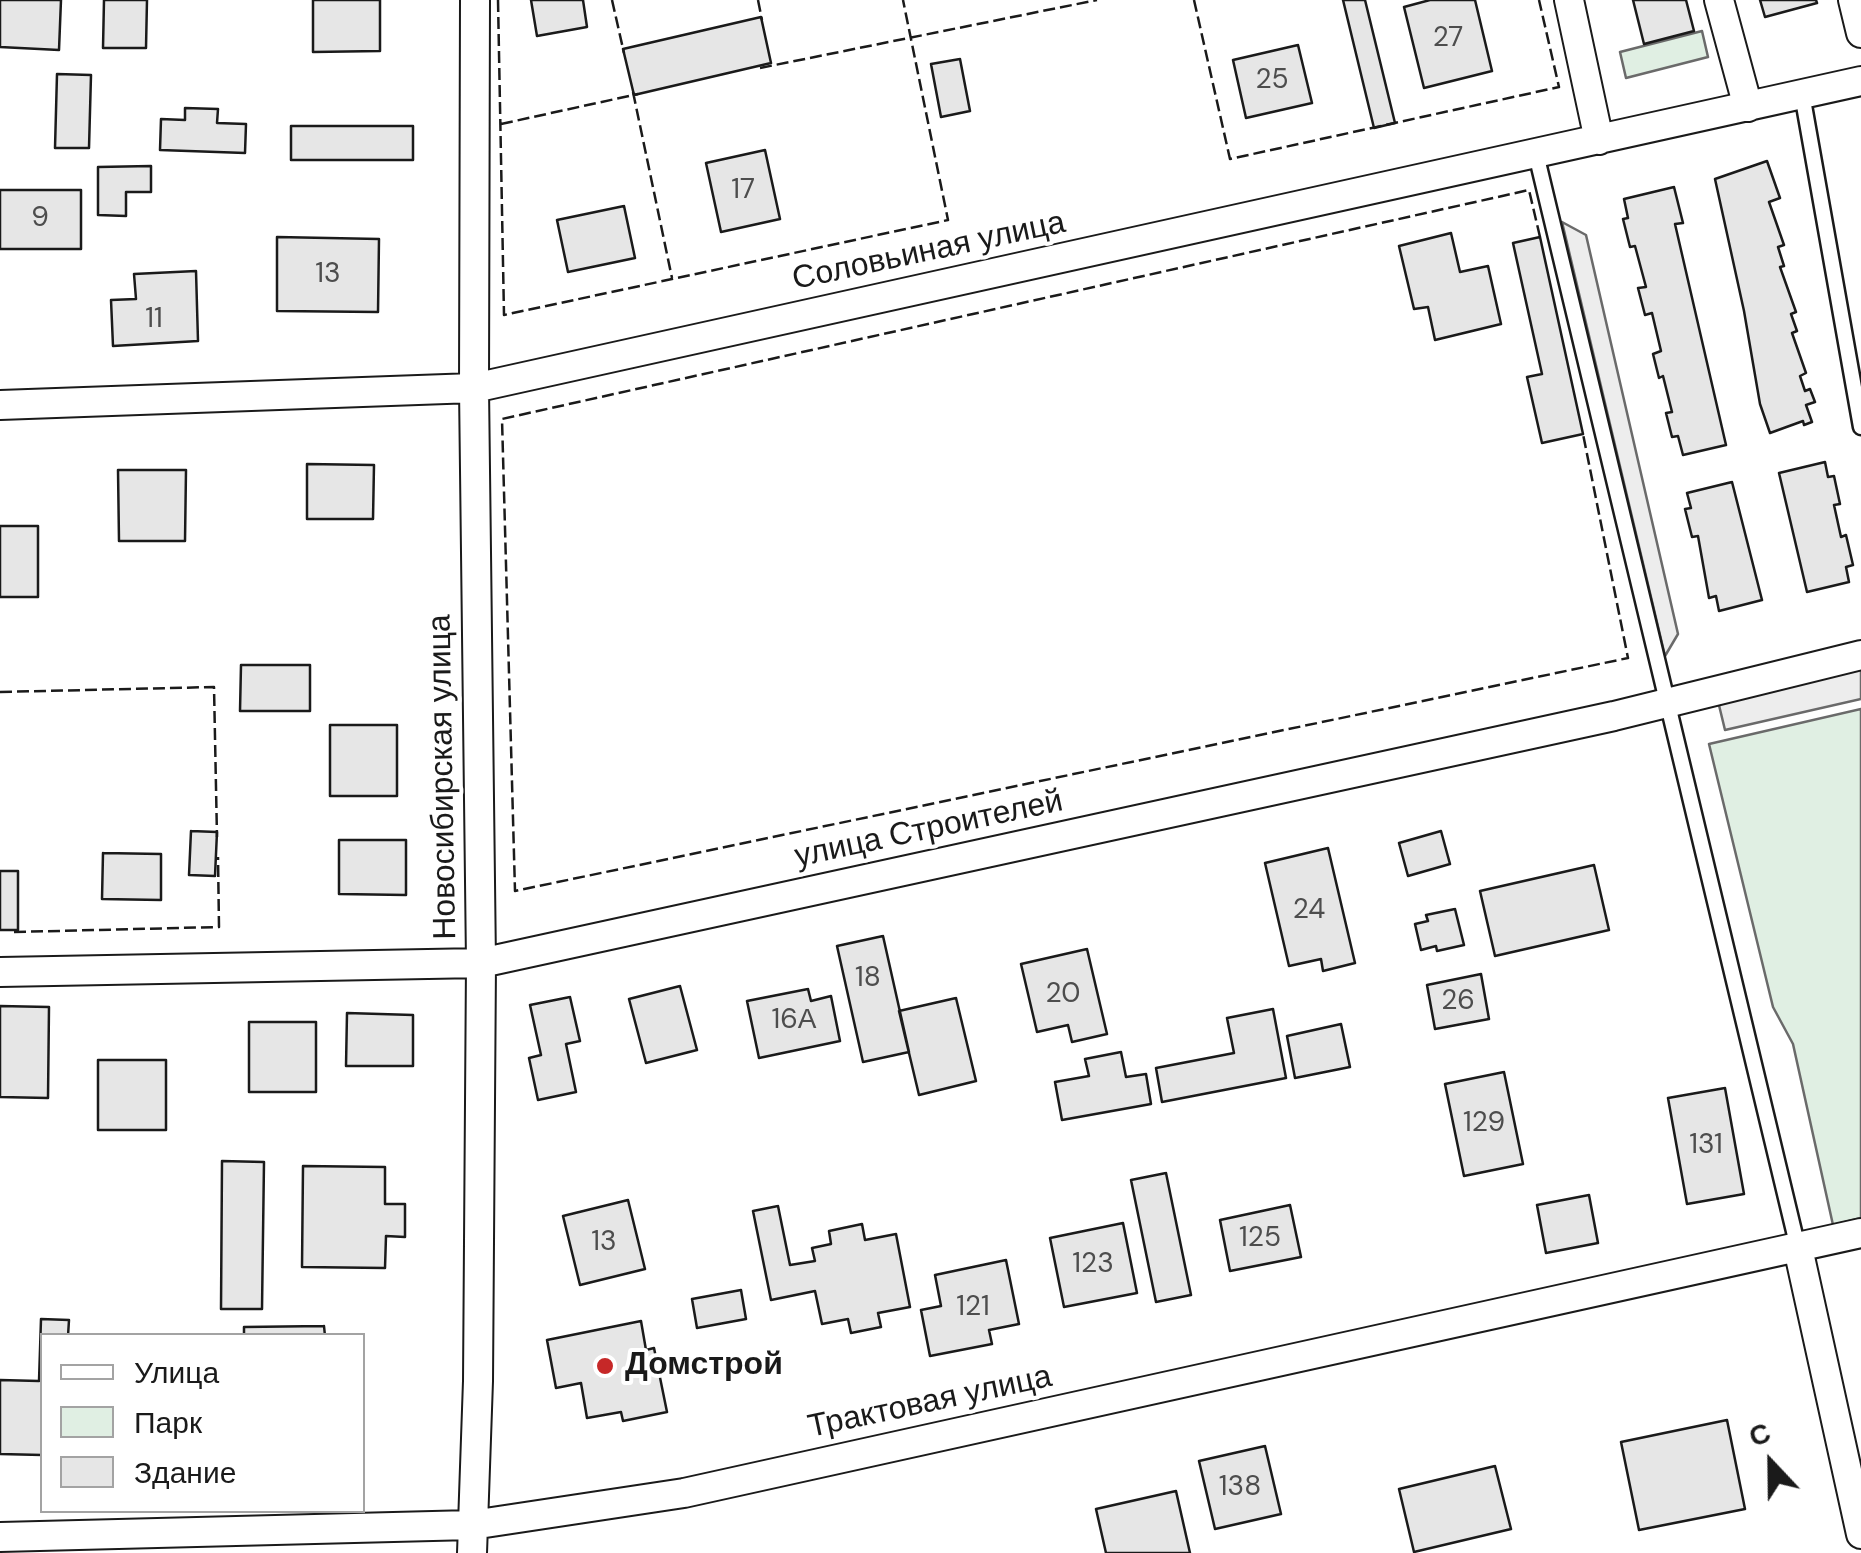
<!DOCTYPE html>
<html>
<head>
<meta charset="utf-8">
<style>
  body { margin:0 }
  #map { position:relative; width:1861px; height:1553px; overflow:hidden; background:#fff; font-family:"DM Sans",sans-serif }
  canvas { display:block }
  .legend { position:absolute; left:40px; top:1333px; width:325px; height:180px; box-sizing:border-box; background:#fff; border:2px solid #a3a3a3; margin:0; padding:12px 18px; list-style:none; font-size:30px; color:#1a1a1a }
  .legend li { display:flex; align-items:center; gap:20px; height:50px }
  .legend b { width:50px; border:2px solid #a3a3a3 }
  .north { position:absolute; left:1721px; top:1413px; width:100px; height:100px; -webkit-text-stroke:8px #fff; paint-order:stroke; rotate:338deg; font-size:28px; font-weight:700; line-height:40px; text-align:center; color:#1a1a1a }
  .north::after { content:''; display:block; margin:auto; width:35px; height:45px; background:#1a1a1a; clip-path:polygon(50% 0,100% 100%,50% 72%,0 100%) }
</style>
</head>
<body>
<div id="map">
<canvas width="1861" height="1553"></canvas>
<ul class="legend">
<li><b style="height:12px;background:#fff"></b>Улица</li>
<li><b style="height:28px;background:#e0efe3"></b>Парк</li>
<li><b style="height:28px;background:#e6e6e6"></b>Здание</li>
</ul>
<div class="north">С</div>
</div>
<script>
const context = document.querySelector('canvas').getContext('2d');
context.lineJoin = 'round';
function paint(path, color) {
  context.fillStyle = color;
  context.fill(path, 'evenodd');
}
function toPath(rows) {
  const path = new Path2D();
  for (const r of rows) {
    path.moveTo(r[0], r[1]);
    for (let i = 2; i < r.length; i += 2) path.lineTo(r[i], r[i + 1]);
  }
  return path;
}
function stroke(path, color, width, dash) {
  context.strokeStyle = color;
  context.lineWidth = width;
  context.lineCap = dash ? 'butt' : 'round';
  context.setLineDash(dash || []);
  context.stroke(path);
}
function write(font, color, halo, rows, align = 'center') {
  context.font = font + ' "DM Sans",sans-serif';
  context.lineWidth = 8;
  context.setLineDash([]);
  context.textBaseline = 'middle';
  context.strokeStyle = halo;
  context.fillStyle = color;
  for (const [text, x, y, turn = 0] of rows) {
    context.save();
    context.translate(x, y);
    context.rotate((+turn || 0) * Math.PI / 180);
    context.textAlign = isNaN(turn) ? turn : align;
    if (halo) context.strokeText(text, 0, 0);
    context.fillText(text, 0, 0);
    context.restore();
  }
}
const green = toPath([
  [1702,31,1708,57,1626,78,1620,52,1702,31],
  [1861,709,1861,1218,1833,1225,1793,1044,1773,1007,1709,744,1861,709]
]);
paint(green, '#e0efe3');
stroke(green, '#6a6a6a', 2.5);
const parking = toPath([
  [1562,222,1586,235,1678,634,1665,656,1562,222],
  [1861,664,1861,699,1725,730,1717,697,1861,664]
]);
paint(parking, '#ededed');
stroke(parking, '#6a6a6a', 2.5);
const building = toPath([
  [0,0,61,0,59,50,0,47,0,0],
  [104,0,147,0,146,48,103,48,104,0],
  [313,0,380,0,380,51,313,52,313,0],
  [531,0,583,0,587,27,537,36,531,0],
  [1343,0,1365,0,1395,123,1374,128,1343,0],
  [1430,0,1475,0,1492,71,1424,88,1404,7,1430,0],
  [1633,0,1686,0,1694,31,1644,44,1633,0],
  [1760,0,1816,0,1817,3,1765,17,1760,0],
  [761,17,771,63,634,95,623,49,761,17],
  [1298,45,1312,103,1246,118,1233,60,1298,45],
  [960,59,970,111,941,117,931,64,960,59],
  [57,74,91,75,89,148,55,148,57,74],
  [185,108,218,109,217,123,246,124,245,153,160,150,161,119,185,120,185,108],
  [291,126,413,126,413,160,291,160,291,126],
  [765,150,780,219,721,232,706,163,765,150],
  [1767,161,1780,198,1769,202,1784,245,1778,247,1784,266,1780,267,1796,312,1791,314,1797,331,1792,333,1806,373,1800,376,1805,391,1810,389,1815,402,1806,405,1812,422,1804,425,1803,421,1770,433,1760,404,1744,311,1715,179,1767,161],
  [151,166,151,192,126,192,126,216,98,215,98,167,151,166],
  [1674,187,1683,223,1675,224,1726,445,1683,455,1678,436,1672,437,1666,413,1672,412,1663,376,1659,378,1653,354,1661,351,1652,313,1645,315,1638,288,1646,287,1635,246,1630,247,1623,219,1628,218,1624,199,1674,187],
  [0,190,81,190,81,249,0,249,0,190],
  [624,206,635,258,568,272,557,220,624,206],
  [1451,233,1460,272,1488,266,1501,324,1435,340,1428,307,1414,309,1399,246,1451,233],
  [277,237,379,239,378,312,277,311,277,237],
  [1540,237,1583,434,1542,443,1527,377,1542,374,1513,243,1540,237],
  [196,271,198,341,113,346,111,300,136,299,134,274,196,271],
  [1825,462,1828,477,1834,476,1840,504,1834,505,1841,537,1846,535,1853,565,1846,567,1849,582,1807,592,1779,473,1825,462],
  [307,464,374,465,373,519,307,519,307,464],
  [118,470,186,470,185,541,119,541,118,470],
  [1732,482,1762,600,1719,611,1716,596,1709,598,1698,536,1692,537,1685,509,1691,508,1687,493,1732,482],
  [0,526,38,526,38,597,0,597,0,526],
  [241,665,310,665,310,711,240,711,241,665],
  [330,725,397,725,397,796,330,796,330,725],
  [191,831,217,832,215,876,189,875,191,831],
  [1441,831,1450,864,1408,876,1399,843,1441,831],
  [339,840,406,840,406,895,339,894,339,840],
  [1328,848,1355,963,1323,971,1321,959,1289,966,1265,863,1328,848],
  [103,853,161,854,161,900,102,899,103,853],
  [1594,865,1609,930,1495,956,1480,891,1594,865],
  [0,871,18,871,18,930,0,930,0,871],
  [1455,909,1464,945,1437,951,1436,946,1421,950,1415,924,1428,921,1426,915,1455,909],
  [883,936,909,1052,863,1062,837,946,883,936],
  [1087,949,1107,1034,1072,1042,1068,1025,1037,1032,1021,964,1087,949],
  [1481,974,1489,1019,1435,1029,1427,985,1481,974],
  [680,986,697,1050,646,1063,629,999,680,986],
  [808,989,811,1001,831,996,840,1041,759,1058,747,1001,808,989],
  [570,997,580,1041,566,1044,576,1092,538,1100,529,1058,541,1055,530,1005,570,997],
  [956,998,976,1081,919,1095,899,1011,956,998],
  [0,1006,49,1007,48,1098,0,1097,0,1006],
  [1273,1009,1286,1078,1162,1102,1156,1068,1234,1053,1227,1018,1273,1009],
  [347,1013,413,1015,413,1066,346,1066,347,1013],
  [249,1022,316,1022,316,1092,249,1092,249,1022],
  [1341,1024,1350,1067,1295,1078,1287,1036,1341,1024],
  [1121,1052,1126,1077,1146,1074,1151,1104,1062,1120,1055,1082,1089,1076,1085,1059,1121,1052],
  [98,1060,166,1060,166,1130,98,1130,98,1060],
  [1504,1072,1523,1164,1464,1176,1445,1084,1504,1072],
  [1725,1088,1744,1194,1687,1204,1668,1098,1725,1088],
  [222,1161,264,1162,262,1309,221,1309,222,1161],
  [303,1166,385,1167,385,1204,405,1204,405,1237,386,1236,385,1268,302,1267,303,1166],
  [1166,1173,1191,1295,1156,1302,1131,1180,1166,1173],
  [1589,1195,1598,1243,1546,1253,1537,1205,1589,1195],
  [628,1200,645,1269,580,1285,563,1216,628,1200],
  [1290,1205,1301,1257,1230,1271,1220,1220,1290,1205],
  [778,1206,790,1265,815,1261,812,1248,831,1244,829,1231,862,1224,865,1240,896,1234,910,1307,878,1313,881,1327,851,1333,848,1319,822,1324,815,1291,771,1300,753,1211,778,1206],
  [1123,1223,1137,1293,1064,1307,1050,1238,1123,1223],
  [1006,1260,1019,1324,989,1330,992,1344,930,1356,921,1310,941,1306,935,1275,1006,1260],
  [741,1290,746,1319,697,1328,692,1299,741,1290],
  [41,1319,69,1320,68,1336,42,1336,42,1455,0,1454,0,1380,39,1381,41,1319],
  [641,1321,646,1350,654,1348,667,1412,623,1421,621,1412,587,1418,581,1383,556,1388,547,1340,641,1321],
  [324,1326,325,1336,244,1336,244,1327,324,1326],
  [1727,1420,1745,1509,1639,1530,1621,1442,1727,1420],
  [1265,1446,1281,1514,1215,1529,1199,1461,1265,1446],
  [1495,1466,1511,1529,1414,1552,1399,1489,1495,1466],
  [1176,1491,1190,1553,1106,1553,1096,1509,1176,1491]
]);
paint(building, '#e6e6e6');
stroke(building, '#1a1a1a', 2.5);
const service = toPath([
  [1802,94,1861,427],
  [1536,154,1798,1248]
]);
const minor = toPath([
  [1569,0,1599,140],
  [1719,0,1748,107],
  [1853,0,1861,33],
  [0,405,474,388,1861,81],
  [0,972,481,963,1614,716,1861,655],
  [1798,1248,1861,1534],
  [0,1537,472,1525,684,1493,1861,1233],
  [472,1553,478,1381,481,963,474,388,475,0]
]);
stroke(service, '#1a1a1a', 19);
stroke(minor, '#1a1a1a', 32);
stroke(service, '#fff', 14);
stroke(minor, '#fff', 28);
stroke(toPath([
  [498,0,504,315,948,220,903,0],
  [612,0,624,53],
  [758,0,762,20],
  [1194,0,1230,159,1559,87,1539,0],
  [760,68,1097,0],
  [633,92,672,278],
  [501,124,638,94],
  [1540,237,1529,190,502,419,515,891,1628,658,1583,434],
  [0,692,214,687,217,837],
  [14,932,219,927,218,857]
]), '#1a1a1a', 2.5, [12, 5]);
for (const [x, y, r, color] of [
  [605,1366,10,"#c62828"]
]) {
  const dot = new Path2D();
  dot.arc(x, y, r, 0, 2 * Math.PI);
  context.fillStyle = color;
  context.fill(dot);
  stroke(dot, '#fff', 4);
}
write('28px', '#4d4d4d', null, [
  ["27",1448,39],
  ["25",1272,81],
  ["17",743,191],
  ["9",40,219],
  ["13",328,275],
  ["11",154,320],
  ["24",1309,911],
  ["18",868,979],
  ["20",1063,995],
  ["26",1458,1002],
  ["16А",794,1021],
  ["129",1484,1124],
  ["131",1706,1146],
  ["125",1260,1239],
  ["13",604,1243],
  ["123",1093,1265],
  ["121",973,1308],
  ["138",1240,1488]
]);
write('32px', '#1a1a1a', '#fff', [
  ["Соловьиная улица",929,252,-12],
  ["Новосибирская улица",444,777,-91],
  ["улица Строителей",929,830,-12],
  ["Трактовая улица",930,1403,-12]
]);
write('bold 32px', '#1a1a1a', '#fff', [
  ["Домстрой",625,1366]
], 'left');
</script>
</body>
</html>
